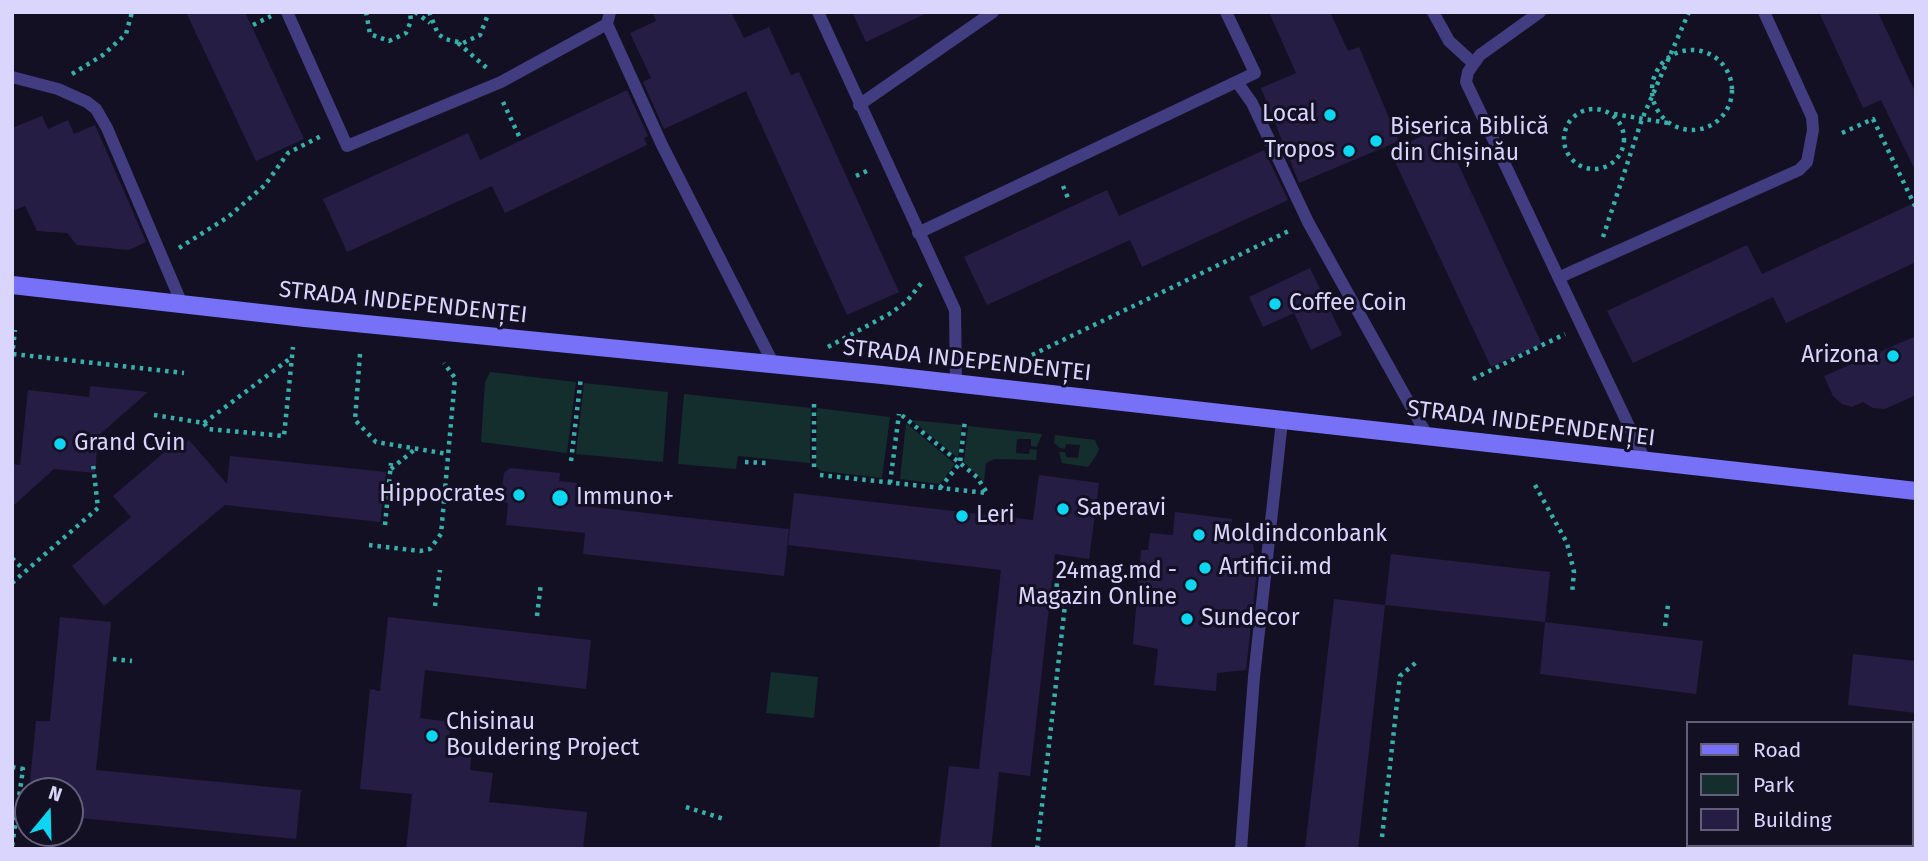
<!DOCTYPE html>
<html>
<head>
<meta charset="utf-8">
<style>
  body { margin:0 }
  #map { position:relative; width:1928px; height:861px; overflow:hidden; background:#141024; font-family:"Fira Sans",sans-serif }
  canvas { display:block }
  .frame { position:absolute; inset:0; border:14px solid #dad5fd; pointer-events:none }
  .legend { position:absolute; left:1686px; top:721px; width:228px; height:126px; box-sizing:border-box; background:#141024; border:2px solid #635f7b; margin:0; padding:9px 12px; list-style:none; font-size:21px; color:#dad5fd }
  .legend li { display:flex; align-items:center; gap:14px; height:35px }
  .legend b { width:35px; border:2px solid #635f7b }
  .north { position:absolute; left:14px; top:777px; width:70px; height:70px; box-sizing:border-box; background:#141024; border:2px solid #635f7b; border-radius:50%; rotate:19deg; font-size:19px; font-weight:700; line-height:28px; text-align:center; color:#dad5fd }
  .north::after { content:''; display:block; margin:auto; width:24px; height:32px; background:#0cd6f1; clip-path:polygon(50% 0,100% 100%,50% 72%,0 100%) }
</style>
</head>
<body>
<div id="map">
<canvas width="1928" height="861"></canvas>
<div class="frame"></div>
<ul class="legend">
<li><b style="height:9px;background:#7771f8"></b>Road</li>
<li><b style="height:19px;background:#132e2d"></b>Park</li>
<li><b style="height:19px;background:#251d44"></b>Building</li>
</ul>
<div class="north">N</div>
</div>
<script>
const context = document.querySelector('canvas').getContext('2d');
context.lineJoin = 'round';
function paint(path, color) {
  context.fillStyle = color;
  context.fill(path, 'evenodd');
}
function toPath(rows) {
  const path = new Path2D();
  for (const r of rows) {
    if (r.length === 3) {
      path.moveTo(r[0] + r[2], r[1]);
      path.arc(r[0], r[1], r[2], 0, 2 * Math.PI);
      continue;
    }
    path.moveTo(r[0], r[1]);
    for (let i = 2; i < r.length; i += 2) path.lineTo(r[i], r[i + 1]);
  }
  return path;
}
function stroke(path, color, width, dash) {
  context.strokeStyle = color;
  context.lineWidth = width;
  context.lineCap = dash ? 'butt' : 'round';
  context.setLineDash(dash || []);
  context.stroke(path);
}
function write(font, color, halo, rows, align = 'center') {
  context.font = font + ' "Fira Sans",sans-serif';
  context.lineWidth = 6;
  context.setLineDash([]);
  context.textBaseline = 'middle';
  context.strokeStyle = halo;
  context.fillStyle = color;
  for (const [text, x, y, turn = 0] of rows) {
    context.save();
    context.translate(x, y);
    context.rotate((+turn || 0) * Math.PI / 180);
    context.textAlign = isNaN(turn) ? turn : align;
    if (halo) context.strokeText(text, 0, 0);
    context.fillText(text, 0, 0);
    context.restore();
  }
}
paint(toPath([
  [490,372,576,382,567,453,481,442,485,382],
  [584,383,668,392,663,462,576,454],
  [684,394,811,408,810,463,738,456,736,469,678,464],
  [817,408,890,417,882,478,821,471,816,466],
  [911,420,962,425,958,458],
  [906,423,955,464,940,484,900,479],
  [968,426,1042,434,1037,447,1031,446,1031,439,1017,439,1016,453,1029,454,1030,449,1037,450,1036,460,994,459,986,463,984,482,964,462],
  [1055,435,1095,440,1099,449,1096,456,1088,467,1062,463,1059,452,1065,452,1066,457,1078,458,1080,445,1066,444,1065,449,1060,448,1054,443],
  [771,672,818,677,814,718,766,713]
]), '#132e2d');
paint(toPath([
  [186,12,245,12,304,139,256,161],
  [652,12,731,12,744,38,769,27,791,75,799,72,899,292,847,315,746,91,664,129,643,82,651,78,630,33,656,21],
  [852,12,929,12,866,42],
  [1269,12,1330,12,1348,51,1359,47,1399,141,1299,183,1261,88,1296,73],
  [1819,12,1878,12,1916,94,1916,172,1881,100,1863,108],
  [627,90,648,136,644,138,647,145,505,213,492,186,347,252,323,199,468,133,480,160],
  [42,116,48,129,68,120,74,134,95,125,146,242,129,250,77,245,67,233,37,231,25,206,12,211,12,128],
  [1441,127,1542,344,1491,367,1390,151],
  [1264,150,1288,200,1142,267,1130,240,987,305,964,257,1107,190,1119,216],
  [1916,202,1916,262,1786,323,1773,297,1633,363,1607,311,1747,245,1762,274],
  [1310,268,1342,335,1311,350,1294,313,1263,327,1249,297],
  [1916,336,1916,395,1885,409,1873,408,1863,402,1852,407,1842,404,1833,396,1824,376],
  [90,386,148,392,98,436,95,473,54,469,12,507,13,464,20,465,28,390,89,397],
  [180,439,184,444,189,440,227,484,230,456,386,472,380,522,225,505,104,606,72,566,131,517,113,496],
  [510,468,560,473,559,481,577,483,575,505,789,529,784,576,583,554,585,533,506,525,508,503,500,502,504,473],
  [1039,475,1099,483,1089,559,1055,554,1030,776,999,772,991,849,939,849,949,766,979,769,1001,570,788,545,794,493,1033,520],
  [1175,512,1232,519,1229,541,1253,544,1257,570,1246,670,1217,673,1216,691,1154,685,1158,649,1133,644,1141,550,1148,550,1150,533,1173,535],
  [1391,554,1550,572,1545,622,1385,605],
  [1334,599,1385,605,1358,849,1305,849],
  [60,617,111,622,96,770,301,790,296,839,70,817,70,791,29,791,36,721,50,721],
  [388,617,591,640,586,689,425,670,420,718,451,722,448,744,472,747,470,770,493,773,489,802,587,812,583,849,406,849,412,794,360,789,370,689,380,691],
  [1545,622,1703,641,1696,694,1540,674],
  [1853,654,1916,661,1916,713,1848,705]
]), '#251d44');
stroke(toPath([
  [366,12,370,34,389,41,406,33,411,21,410,12],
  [415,12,430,23],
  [429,12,438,34,445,39,463,43,480,35,489,12],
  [253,25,271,16],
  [458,43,488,69],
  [1692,90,40],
  [72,74,103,55,126,34,132,12],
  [503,102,519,136],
  [1594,139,30],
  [1614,114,1668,123],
  [1842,133,1873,119,1916,208],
  [856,176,871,169],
  [1063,186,1068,198],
  [1603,237,1642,119,1689,12],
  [179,248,228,217,265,185,288,153,321,136],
  [828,347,891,313,907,301,923,281],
  [13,354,184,373],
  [360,354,355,420,376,442,448,454],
  [12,357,15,330],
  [1009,366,1291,230],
  [1473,379,1565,334],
  [154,415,204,423,208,429,284,436,293,347],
  [204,423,292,357],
  [571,461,581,377],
  [745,462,767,463],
  [814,467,814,404],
  [391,469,414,450],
  [820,475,987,493,977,477,899,413],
  [890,483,899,414],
  [1535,485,1567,543,1574,572,1572,594],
  [940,488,960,463,965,420],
  [385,525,391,463],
  [369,545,420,551,430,549,441,534,455,378,444,363],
  [12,558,24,570],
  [12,583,98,508,93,464],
  [435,606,440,570],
  [537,616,541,583],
  [1665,626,1668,605],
  [113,659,132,661],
  [12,767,23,769,12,847],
  [686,807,724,819],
  [1382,837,1400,676,1419,660],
  [1037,849,1065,605,1055,603,1058,572,1089,566,1100,567],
  [1848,849,1848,845]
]), '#35b0ab', 4.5, [3.5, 5]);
stroke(toPath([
  [287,12,347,146,501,82,607,24,610,12],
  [818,12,955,310,956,383],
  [1433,12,1449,41,1473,63],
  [1540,12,1480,55,1468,72,1466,82,1646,462],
  [607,24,662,145,774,365],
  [12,77,58,89,87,102,96,109,107,128,182,304],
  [1237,82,1252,103,1308,222,1428,437],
  [859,105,993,12],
  [918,233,1255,73,1226,12],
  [1560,277,1799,170,1807,162,1813,130,1812,117,1764,12],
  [1241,849,1254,677,1282,421]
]), '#413d80', 12);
stroke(toPath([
  [12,285,305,318,882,375,1916,491]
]), '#7771f8', 18);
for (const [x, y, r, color] of [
  [1330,115,7,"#0cd6f1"],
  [1376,141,7,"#0cd6f1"],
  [1349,151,7,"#0cd6f1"],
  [1275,304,7,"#0cd6f1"],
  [1893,356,7,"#0cd6f1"],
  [60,444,7,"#0cd6f1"],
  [519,495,7,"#0cd6f1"],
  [560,498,9,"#0cd6f1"],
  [1063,509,7,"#0cd6f1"],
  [962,516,7,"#0cd6f1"],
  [1199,535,7,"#0cd6f1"],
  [1205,568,7,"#0cd6f1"],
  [1191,585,7,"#0cd6f1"],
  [1187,619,7,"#0cd6f1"],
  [432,736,7,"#0cd6f1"]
]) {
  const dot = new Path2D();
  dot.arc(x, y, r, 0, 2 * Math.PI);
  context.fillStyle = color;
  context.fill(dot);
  stroke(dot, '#141024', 2.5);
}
write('23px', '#dad5fd', '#141024', [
  ["Local",1316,115,"right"],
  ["Biserica Biblică",1390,128],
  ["din Chișinău",1390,154],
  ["Tropos",1335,151,"right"],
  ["Coffee Coin",1289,304],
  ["Arizona",1879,356,"right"],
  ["Grand Cvin",74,444],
  ["Hippocrates",505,495,"right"],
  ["Immuno+",576,498],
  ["Saperavi",1077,509],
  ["Leri",976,516],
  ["Moldindconbank",1213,535],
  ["Artificii.md",1219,568],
  ["24mag.md -",1177,572,"right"],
  ["Magazin Online",1177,598,"right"],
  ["Sundecor",1201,619],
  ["Chisinau",446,723],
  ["Bouldering Project",446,749]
], 'left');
write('23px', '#dad5fd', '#141024', [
  ["STRADA INDEPENDENȚEI",403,303,6],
  ["STRADA INDEPENDENȚEI",967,361,6],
  ["STRADA INDEPENDENȚEI",1531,424,7]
]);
</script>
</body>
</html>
